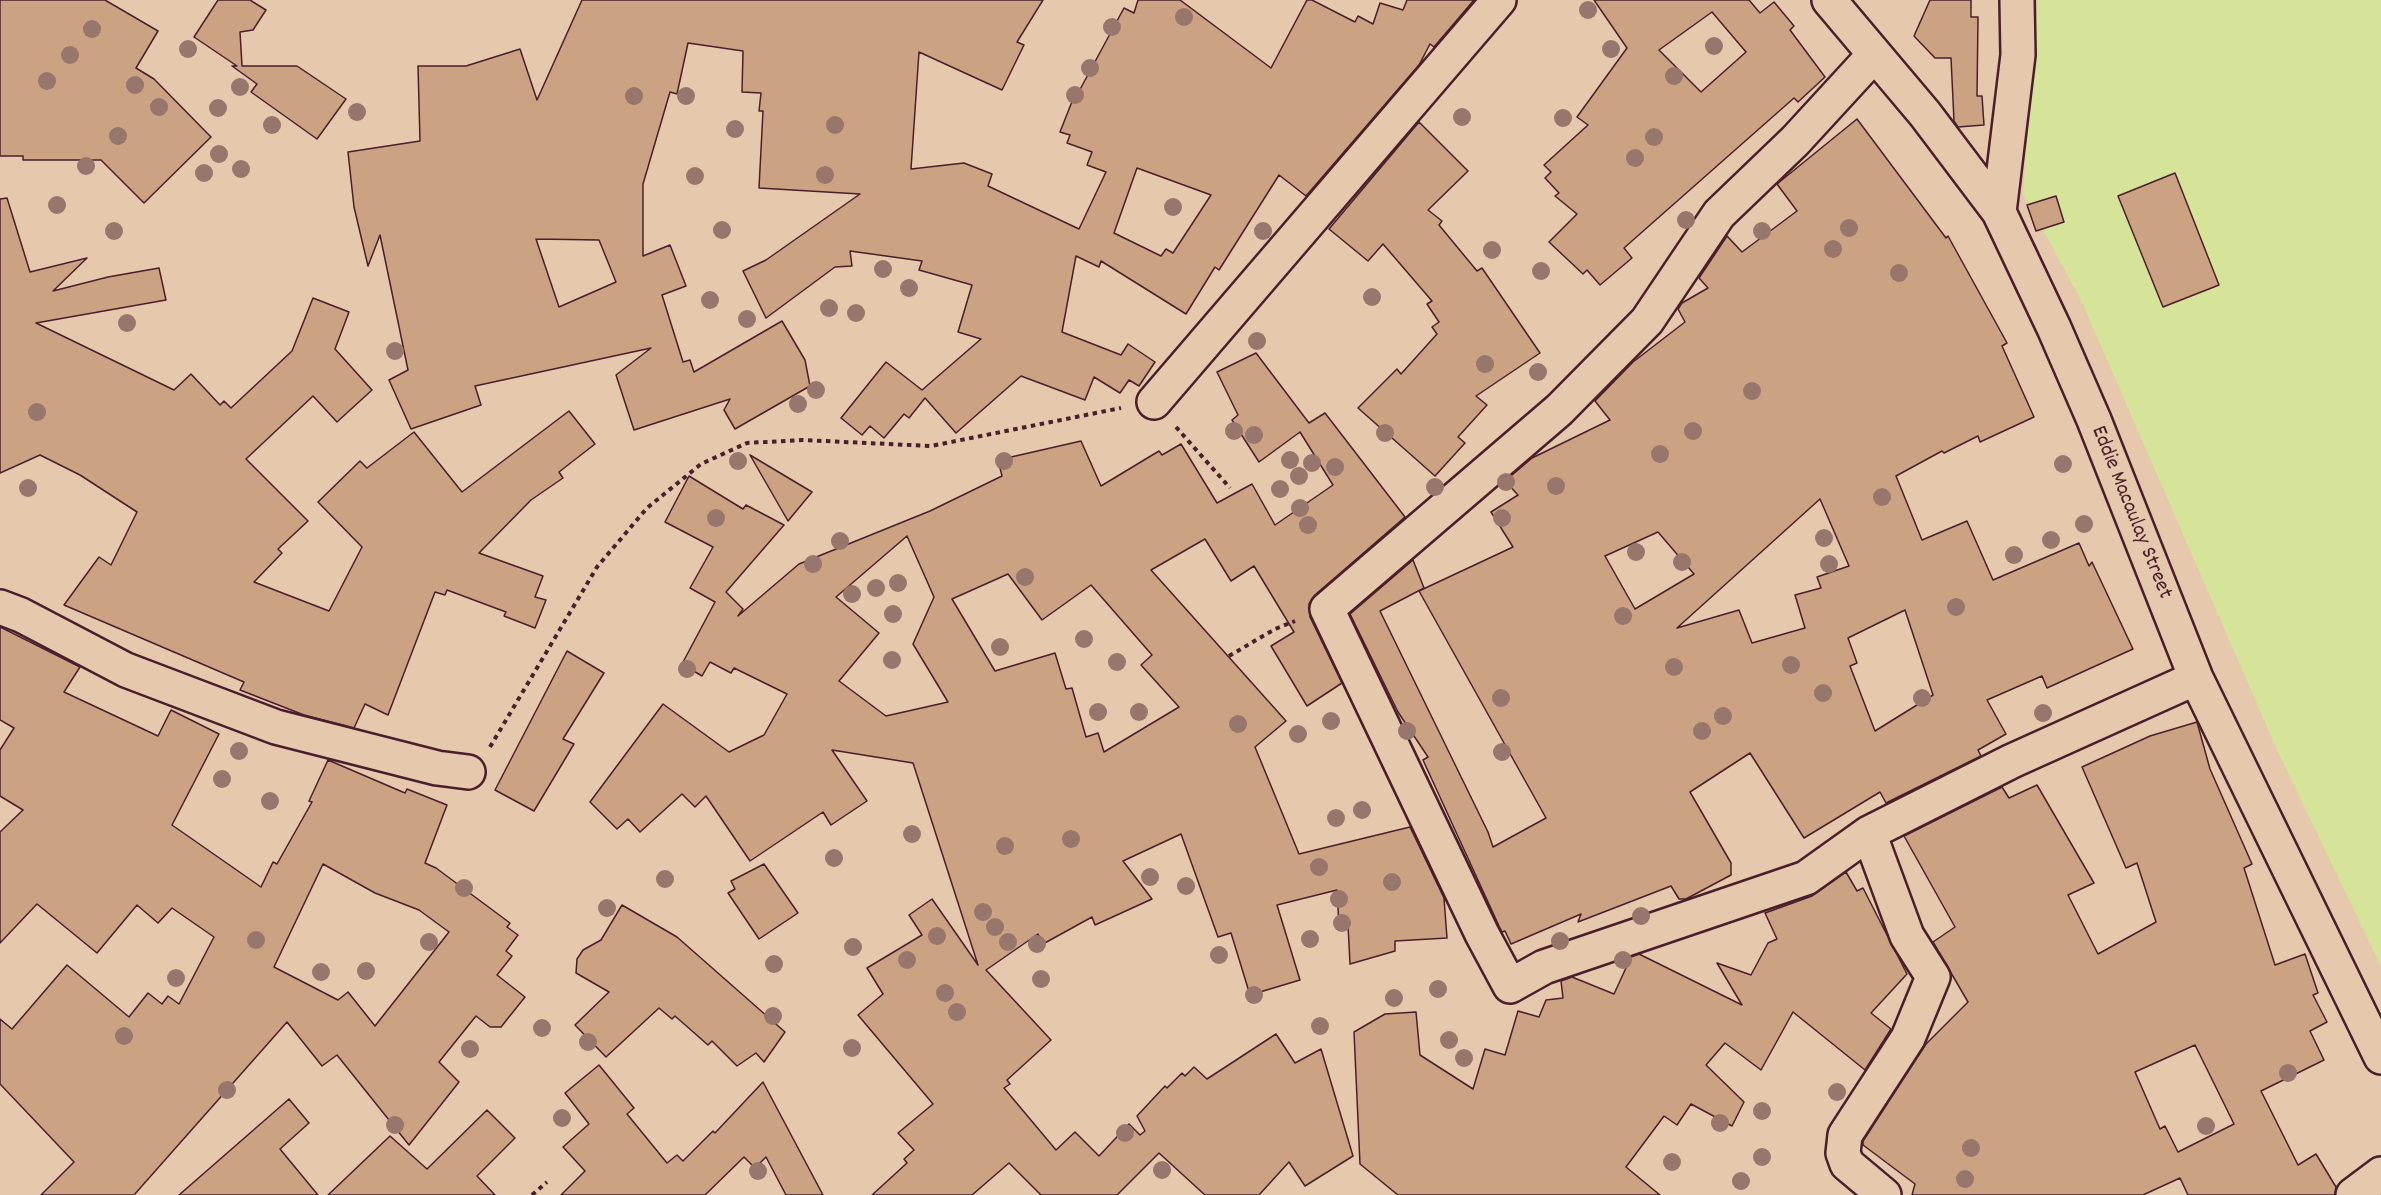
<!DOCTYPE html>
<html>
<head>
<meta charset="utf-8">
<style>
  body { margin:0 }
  canvas { display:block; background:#e6c9ad }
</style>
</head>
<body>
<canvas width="2381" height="1195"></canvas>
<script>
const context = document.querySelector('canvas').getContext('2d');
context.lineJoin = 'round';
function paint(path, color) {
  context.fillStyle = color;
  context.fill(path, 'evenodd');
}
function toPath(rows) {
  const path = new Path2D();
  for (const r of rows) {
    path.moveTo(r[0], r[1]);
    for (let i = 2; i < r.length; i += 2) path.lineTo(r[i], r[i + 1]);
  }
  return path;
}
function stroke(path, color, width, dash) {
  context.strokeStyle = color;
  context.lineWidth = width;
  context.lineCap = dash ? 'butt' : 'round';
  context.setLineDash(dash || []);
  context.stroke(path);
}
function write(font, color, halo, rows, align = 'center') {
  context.font = font + ' Dekko,sans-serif';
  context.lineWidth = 4.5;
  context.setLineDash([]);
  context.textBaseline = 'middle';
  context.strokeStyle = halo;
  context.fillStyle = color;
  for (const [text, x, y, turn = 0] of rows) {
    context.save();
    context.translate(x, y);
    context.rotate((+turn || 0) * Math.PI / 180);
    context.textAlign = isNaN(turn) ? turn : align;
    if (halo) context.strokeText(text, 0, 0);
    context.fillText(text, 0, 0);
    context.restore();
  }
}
paint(toPath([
  [2038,0,2381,0,2381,966,2278,752,2081,300,2023,193]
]), '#d5e498');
const building = toPath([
  [0,0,105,0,158,31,136,68,154,79,211,137,144,203,101,160,23,160,23,156,0,156,0,0],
  [218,0,250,0,266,10,253,30,240,32,242,66,297,66,346,99,317,139,251,92,257,84,232,66,237,66,194,37,218,0],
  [582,0,1043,0,1017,42,1024,45,1002,90,919,52,911,169,964,163,992,174,988,186,1079,229,1106,172,1087,165,1092,152,1067,143,1070,135,1060,132,1075,94,1077,95,1124,8,1134,13,1138,0,1180,0,1271,68,1307,0,1312,0,1355,22,1358,16,1373,24,1380,3,1403,10,1407,0,1474,0,1434,47,1430,44,1419,65,1306,196,1279,175,1219,270,1215,267,1186,314,1101,261,1099,267,1076,256,1062,332,1121,355,1128,344,1155,362,1139,386,1129,380,1120,393,1094,377,1085,400,1021,376,956,433,925,398,909,418,904,414,884,438,870,426,862,435,841,418,886,362,922,390,981,339,958,332,972,285,919,270,922,261,850,251,852,266,835,267,766,318,743,271,766,260,860,194,759,188,763,111,759,111,761,93,742,92,743,51,688,43,677,94,670,92,643,184,643,256,670,245,686,286,662,295,683,362,690,360,694,372,782,321,805,360,810,386,735,429,724,410,730,399,634,430,616,375,651,348,475,386,481,405,411,429,389,380,408,370,380,235,368,266,354,207,348,152,420,141,418,66,466,66,520,49,537,100,582,0],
  [1137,168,1211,195,1173,253,1166,249,1161,256,1114,233,1137,168],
  [536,239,599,240,616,282,559,307,536,239],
  [1594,0,1749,0,1760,13,1774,2,1794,26,1790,30,1825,77,1798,102,1794,98,1624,248,1632,258,1600,285,1587,270,1583,274,1549,242,1577,214,1555,196,1559,193,1545,178,1551,172,1544,165,1588,125,1577,117,1627,48,1594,0],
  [1712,12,1746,52,1701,92,1659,50,1712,12],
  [1930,0,1971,0,1971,17,1978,17,1977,96,1982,96,1984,125,1958,127,1954,121,1951,58,1935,58,1914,36,1930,0],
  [1857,119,1946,238,1948,236,2007,343,2002,346,2034,417,1980,442,1978,436,1944,453,1942,451,1896,476,1922,540,1967,521,1993,580,2079,543,2089,566,2092,562,2133,649,2047,688,2042,676,1987,700,2006,734,1978,750,1981,756,1886,803,1880,792,1804,838,1750,753,1690,792,1731,863,1731,875,1686,899,1679,899,1671,886,1578,922,1581,914,1511,944,1505,931,1502,932,1499,926,1423,760,1428,757,1398,712,1350,614,1413,560,1424,588,1380,611,1488,832,1493,847,1546,818,1419,591,1513,547,1491,512,1518,495,1505,481,1532,458,1610,420,1595,401,1633,362,1685,322,1678,309,1682,303,1708,288,1699,278,1727,236,1742,252,1797,211,1777,184,1857,119],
  [1820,499,1849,566,1817,577,1821,588,1795,595,1805,628,1752,643,1739,610,1677,628,1820,499],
  [1658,532,1694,574,1635,609,1605,556,1658,532],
  [1905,610,1933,695,1875,731,1850,666,1857,663,1848,638,1905,610],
  [1419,122,1468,171,1428,210,1442,221,1439,225,1477,271,1482,268,1540,353,1476,396,1487,405,1458,437,1465,443,1435,476,1358,408,1397,369,1401,374,1437,334,1432,327,1439,322,1427,304,1432,301,1383,244,1368,261,1329,229,1419,122],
  [2175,173,2219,285,2163,307,2118,196,2175,173],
  [2056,196,2064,222,2036,231,2027,205,2056,196],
  [7,198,30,272,87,258,53,291,108,277,159,268,166,300,36,323,174,390,191,374,220,405,224,401,231,408,292,351,313,298,349,312,335,349,372,390,337,422,313,396,246,459,308,521,278,549,282,553,254,582,329,611,362,547,318,502,360,461,367,468,414,432,462,492,569,411,595,444,559,472,563,478,531,500,479,553,543,576,535,597,546,600,535,628,504,616,506,612,447,590,445,595,435,592,388,715,365,704,354,728,304,715,240,690,244,682,64,605,99,557,111,565,137,512,80,475,40,455,0,473,0,199,7,198],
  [1256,353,1309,423,1325,413,1405,517,1315,595,1309,604,1310,617,1342,683,1307,706,1271,646,1294,632,1254,566,1231,581,1205,539,1151,570,1286,721,1255,747,1299,854,1410,827,1444,898,1447,938,1395,941,1395,951,1350,964,1348,925,1339,926,1337,890,1277,905,1300,980,1250,995,1231,933,1218,937,1181,834,1123,861,1152,899,1095,925,1092,917,1043,944,1038,934,986,970,1051,1040,1007,1080,1010,1084,1004,1088,1056,1150,1075,1132,1099,1156,1129,1124,1140,1135,1145,1131,1137,1116,1165,1086,1167,1088,1182,1073,1185,1076,1194,1067,1207,1079,1276,1034,1295,1063,1321,1049,1353,1156,1305,1186,1289,1162,1259,1195,1205,1195,1159,1153,1117,1195,1041,1195,1009,1163,972,1195,872,1195,907,1163,904,1159,914,1150,898,1133,933,1104,858,1015,883,994,867,968,922,935,909,915,932,899,978,965,913,763,832,750,867,801,831,825,823,812,750,861,706,796,695,807,682,794,640,832,628,819,617,829,590,802,663,704,729,752,764,735,787,694,734,668,731,673,710,662,702,676,682,664,715,602,690,588,713,547,665,522,689,476,743,509,746,505,784,525,726,592,743,609,738,616,799,564,930,511,1002,476,998,460,1081,441,1101,486,1159,451,1162,455,1181,444,1217,503,1252,484,1275,525,1333,485,1300,432,1259,462,1232,420,1238,415,1217,372,1256,353],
  [907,536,934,597,913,644,948,702,886,716,839,681,879,633,836,597,907,536],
  [1008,574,1042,620,1091,585,1152,655,1141,665,1179,707,1104,752,1098,733,1086,737,1072,688,1066,689,1055,653,995,671,952,599,1008,574],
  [750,455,812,492,788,521,750,455],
  [0,627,80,667,64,692,158,736,171,710,219,734,172,825,261,887,273,862,277,864,312,802,309,801,328,760,405,793,407,789,447,805,425,863,436,868,510,923,507,927,518,935,506,951,512,956,497,975,525,997,501,1027,490,1027,476,1016,439,1062,459,1082,409,1145,337,1055,322,1066,287,1022,134,1195,41,1195,74,1162,0,1084,0,1019,12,1029,67,965,129,1017,148,993,162,1004,168,996,179,1004,214,937,172,908,158,923,137,905,97,953,37,904,0,943,0,832,23,810,0,796,0,750,14,728,0,720,0,627],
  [323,864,375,893,419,910,449,932,375,1026,348,992,338,1000,274,967,323,864],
  [567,651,604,673,563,739,574,744,534,811,495,790,567,651],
  [2197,722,2210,769,2252,864,2244,868,2275,965,2305,954,2318,993,2313,995,2327,1022,2310,1031,2324,1060,2261,1091,2298,1165,2316,1154,2336,1187,2335,1195,2188,1195,2180,1178,2143,1195,1912,1195,1915,1184,1863,1145,1863,1141,1926,1044,1968,1002,1933,942,1955,927,1904,836,2002,787,2009,798,2037,785,2094,883,2068,895,2098,954,2156,922,2137,863,2126,868,2082,767,2150,736,2197,722],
  [2195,1045,2234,1124,2178,1152,2165,1126,2160,1129,2135,1072,2195,1045],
  [764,864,798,913,759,939,728,893,735,889,731,881,764,864],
  [1846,872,1857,891,1863,888,1907,974,1871,1013,1891,1029,1865,1070,1793,1012,1761,1070,1725,1043,1706,1065,1744,1102,1732,1126,1691,1104,1677,1125,1664,1116,1626,1167,1660,1195,1398,1195,1360,1164,1354,1032,1385,1014,1416,1012,1420,1055,1473,1089,1485,1049,1505,1055,1518,1011,1539,1017,1546,1000,1563,998,1561,981,1572,977,1614,994,1631,957,1639,954,1742,1005,1717,963,1751,975,1768,943,1777,939,1765,913,1812,896,1846,872],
  [622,905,677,937,785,1032,764,1062,756,1053,737,1066,712,1041,708,1045,675,1016,672,1019,659,1008,606,1057,575,1025,609,992,576,973,577,959,583,950,601,940,622,905],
  [599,1065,634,1108,627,1114,667,1163,677,1155,683,1161,713,1131,715,1133,763,1082,823,1195,786,1195,766,1157,755,1168,744,1157,705,1195,561,1195,585,1171,563,1147,589,1124,565,1093,599,1065],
  [289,1099,309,1123,280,1149,318,1195,179,1195,289,1099],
  [487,1110,515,1138,477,1176,495,1195,328,1195,390,1136,427,1169,487,1110]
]);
paint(building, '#cba282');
stroke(building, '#4a1f2b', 1.5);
const minor = toPath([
  [1829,0,1925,114,1999,212,2054,328,2094,420,2196,678,2381,1057],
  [1874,55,1795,141,1719,214,1647,321,1559,410,1327,609,1482,934,1510,986,1544,967,1806,878,1869,833,2012,761,2196,678],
  [1999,212,2018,55,2017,0],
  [1154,402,1499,0],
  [0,607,21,615,126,670,276,727,437,768,468,772],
  [1869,833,1907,936,1933,977,1908,1038,1845,1135,1843,1153,1847,1164,1884,1195],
  [2353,1195,2381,1174]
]);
stroke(minor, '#4a1f2b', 38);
stroke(toPath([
  [1176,427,1230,488],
  [1229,656,1275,629,1295,621],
  [490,747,597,567,647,508,701,464,747,443,802,440,931,446,1121,408],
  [532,1195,547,1182]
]), '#4a1f2b', 4, [4.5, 4.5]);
stroke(minor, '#e6c9ad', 33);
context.fillStyle = '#98766c';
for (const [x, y] of [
  [1588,10],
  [1184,17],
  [1112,27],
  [92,29],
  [1714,46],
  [188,49],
  [1611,49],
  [70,55],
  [1090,68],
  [1674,76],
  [47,81],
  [135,85],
  [240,87],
  [1075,95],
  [634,96],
  [686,96],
  [159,107],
  [218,108],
  [357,112],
  [1462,117],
  [1563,118],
  [272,125],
  [835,125],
  [735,129],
  [118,136],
  [1654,137],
  [219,154],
  [1635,158],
  [86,166],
  [241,169],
  [204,173],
  [825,175],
  [695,176],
  [57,205],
  [1173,207],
  [1686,220],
  [1849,228],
  [722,230],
  [114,231],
  [1263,231],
  [1762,231],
  [1833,249],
  [1492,250],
  [883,269],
  [1541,271],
  [1899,273],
  [909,288],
  [1372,297],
  [710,300],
  [829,308],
  [856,313],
  [747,319],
  [127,323],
  [1257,341],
  [395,351],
  [1485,364],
  [1538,372],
  [816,390],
  [1752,391],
  [798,404],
  [37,412],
  [1234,431],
  [1693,431],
  [1385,433],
  [1254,435],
  [1660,454],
  [1290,460],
  [738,461],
  [1004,461],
  [1312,463],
  [2063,464],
  [1335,467],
  [1299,476],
  [1506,482],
  [1556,486],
  [1435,487],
  [28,488],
  [1280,489],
  [1882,497],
  [1300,508],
  [716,518],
  [1502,518],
  [2084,524],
  [1308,525],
  [1824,538],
  [2051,540],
  [840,541],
  [1636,552],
  [2014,555],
  [1682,562],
  [813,564],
  [1829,564],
  [1025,577],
  [898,583],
  [876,588],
  [852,594],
  [1956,607],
  [893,614],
  [1623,616],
  [1084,639],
  [1000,647],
  [892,660],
  [1117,662],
  [1791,665],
  [1674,667],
  [687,669],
  [1823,693],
  [1501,698],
  [1922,698],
  [1098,712],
  [1139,712],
  [2043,713],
  [1723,716],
  [1331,721],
  [1238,724],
  [1407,731],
  [1702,731],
  [1298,734],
  [239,751],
  [1502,752],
  [222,779],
  [270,801],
  [1362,810],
  [1336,818],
  [912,834],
  [1071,839],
  [1005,846],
  [834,858],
  [1319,867],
  [1150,877],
  [665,879],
  [1392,882],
  [1186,886],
  [464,888],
  [1339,899],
  [607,908],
  [983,912],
  [1641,916],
  [1342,923],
  [995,927],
  [937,936],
  [1310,939],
  [256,940],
  [1560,941],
  [429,942],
  [1008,942],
  [1037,944],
  [853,947],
  [1219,955],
  [907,960],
  [1623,960],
  [774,964],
  [366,971],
  [321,972],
  [176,978],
  [1041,979],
  [1438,989],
  [945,993],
  [1254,995],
  [1394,998],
  [957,1012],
  [773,1016],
  [1320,1026],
  [542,1028],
  [124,1036],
  [1449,1040],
  [588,1042],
  [852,1048],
  [470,1049],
  [1464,1058],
  [2288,1073],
  [227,1090],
  [1837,1092],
  [1762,1111],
  [562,1118],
  [1720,1123],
  [395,1125],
  [2206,1126],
  [1125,1133],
  [1971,1148],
  [1762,1157],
  [1672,1162],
  [1162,1170],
  [758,1171],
  [1965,1179],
  [1741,1181]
]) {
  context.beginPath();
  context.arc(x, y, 9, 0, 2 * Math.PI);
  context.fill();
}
write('22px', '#4a1f2b', '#e6c9ad', [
  ["Eddie Macaulay Street",2130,513,68]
]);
</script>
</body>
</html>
